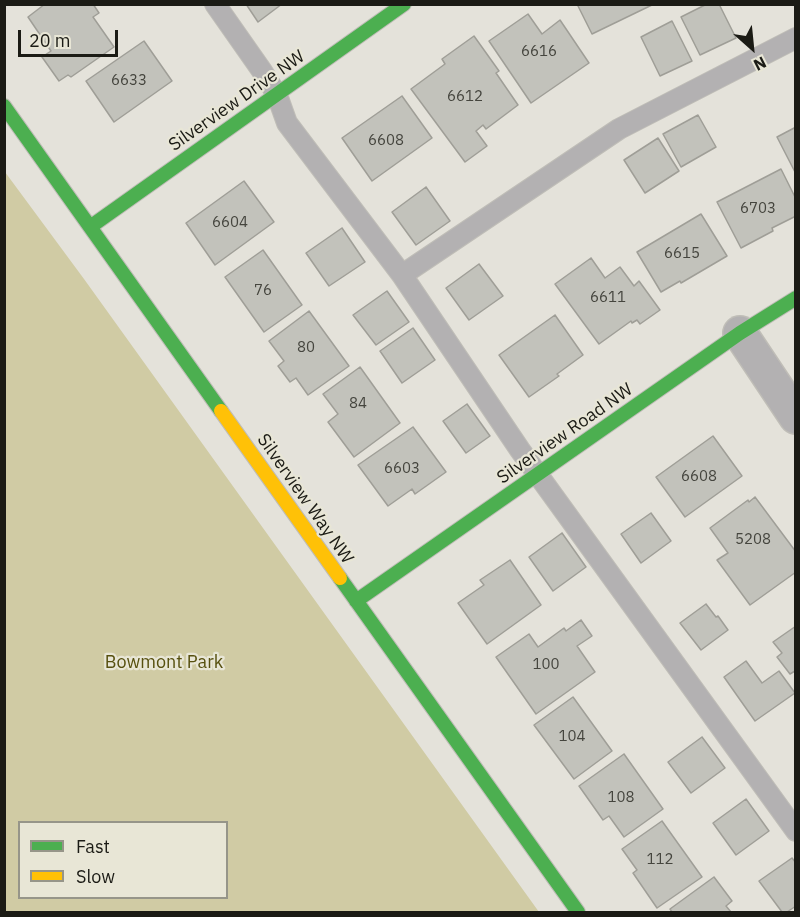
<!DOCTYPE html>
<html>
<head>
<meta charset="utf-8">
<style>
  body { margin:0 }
  #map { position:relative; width:800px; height:917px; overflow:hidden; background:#e4e2da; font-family:"IBM Plex Sans",sans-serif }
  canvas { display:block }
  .frame { position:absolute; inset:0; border:6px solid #1b1b15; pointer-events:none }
  .legend { position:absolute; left:18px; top:821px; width:210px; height:78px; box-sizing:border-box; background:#e8e6d6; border:2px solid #969589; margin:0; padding:8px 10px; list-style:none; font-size:18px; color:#1b1b15 }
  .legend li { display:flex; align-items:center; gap:12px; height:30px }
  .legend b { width:30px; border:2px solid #969589 }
  .north { position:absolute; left:722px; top:18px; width:60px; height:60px; -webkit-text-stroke:4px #e8e6d6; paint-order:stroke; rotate:153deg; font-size:16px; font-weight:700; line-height:24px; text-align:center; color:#1b1b15 }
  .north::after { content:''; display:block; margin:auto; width:21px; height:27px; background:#1b1b15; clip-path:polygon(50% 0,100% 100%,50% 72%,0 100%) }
  .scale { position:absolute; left:18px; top:30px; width:100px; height:27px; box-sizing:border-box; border:3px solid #1b1b15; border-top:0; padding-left:8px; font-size:18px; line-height:21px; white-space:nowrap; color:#1b1b15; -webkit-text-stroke:4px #e8e6d6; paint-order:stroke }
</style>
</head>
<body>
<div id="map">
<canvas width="800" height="917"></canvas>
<div class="frame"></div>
<ul class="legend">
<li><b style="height:8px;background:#4caf50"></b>Fast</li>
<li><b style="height:8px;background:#ffc107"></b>Slow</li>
</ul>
<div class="north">N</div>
<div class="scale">20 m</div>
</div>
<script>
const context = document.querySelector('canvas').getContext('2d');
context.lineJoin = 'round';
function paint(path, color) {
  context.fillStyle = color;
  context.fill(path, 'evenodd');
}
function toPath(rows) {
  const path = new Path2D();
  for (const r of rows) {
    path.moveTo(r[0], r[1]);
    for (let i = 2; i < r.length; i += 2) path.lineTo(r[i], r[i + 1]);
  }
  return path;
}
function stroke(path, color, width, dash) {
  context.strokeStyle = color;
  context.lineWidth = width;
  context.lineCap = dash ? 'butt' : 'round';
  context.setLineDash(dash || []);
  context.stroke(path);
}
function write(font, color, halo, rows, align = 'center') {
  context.font = font + ' "IBM Plex Sans",sans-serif';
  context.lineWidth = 4.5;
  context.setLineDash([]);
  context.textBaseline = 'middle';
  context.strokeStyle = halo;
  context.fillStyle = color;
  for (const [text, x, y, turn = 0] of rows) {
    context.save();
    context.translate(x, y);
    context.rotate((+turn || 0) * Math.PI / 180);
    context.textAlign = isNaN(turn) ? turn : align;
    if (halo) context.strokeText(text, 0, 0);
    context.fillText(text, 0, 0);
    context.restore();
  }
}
paint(toPath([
  [5,172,84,279,539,912,5,912],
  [20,822,226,822,226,898,20,898]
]), '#d0cba4');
const building = toPath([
  [45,4,93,4,99,13,93,17,114,47,71,77,68,75,59,81,42,57,51,51,28,17,45,4],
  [246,4,282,4,258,22,246,4],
  [577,4,654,4,592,34,577,4],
  [707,4,719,4,736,38,700,55,681,17,707,4],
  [528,14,542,34,560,20,589,63,531,103,489,41,528,14],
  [672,21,692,61,660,76,641,37,672,21],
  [474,36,499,71,496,73,518,105,486,129,483,125,476,131,487,146,465,162,411,89,445,64,442,59,474,36],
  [144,41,172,81,114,122,86,81,144,41],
  [402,96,432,138,372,181,342,138,402,96],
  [698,115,716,147,681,167,663,134,698,115],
  [796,127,796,174,777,137,796,127],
  [658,138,679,171,645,193,624,160,658,138],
  [781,169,796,199,796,216,772,228,773,231,741,248,717,202,781,169],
  [244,181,274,222,215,265,186,223,244,181],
  [426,187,450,221,416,245,392,212,426,187],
  [701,214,727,256,681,283,680,281,661,292,637,252,701,214],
  [342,228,365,262,329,286,306,253,342,228],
  [263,250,302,305,264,332,225,277,263,250],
  [591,258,605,278,620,267,634,286,639,281,660,310,640,324,637,320,632,323,631,321,599,344,555,284,591,258],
  [479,264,503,296,469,320,446,288,479,264],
  [387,291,409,322,376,345,353,315,387,291],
  [309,311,349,366,308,395,296,378,290,382,278,366,284,361,269,341,309,311],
  [555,315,583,355,557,374,559,376,529,397,499,355,555,315],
  [413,328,435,360,402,383,380,351,413,328],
  [360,367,400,423,354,457,328,422,338,414,323,394,360,367],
  [467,404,490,436,466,453,443,421,467,404],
  [413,427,446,472,415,494,412,489,388,506,358,465,413,427],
  [713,436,742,476,685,517,656,477,713,436],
  [755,497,796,552,796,572,750,605,717,560,728,553,710,528,748,500,749,502,755,497],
  [651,513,671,541,641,563,621,534,651,513],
  [562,533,586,567,553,591,529,557,562,533],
  [510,560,541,605,487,644,458,603,484,585,480,580,510,560],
  [706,604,716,617,718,616,728,630,701,650,680,623,706,604],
  [581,620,592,636,577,646,595,672,536,714,496,657,529,634,538,647,564,628,566,631,581,620],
  [796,626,796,672,795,671,790,674,777,657,782,653,773,642,796,626],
  [746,661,762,683,779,671,795,693,755,721,724,677,746,661],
  [573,697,612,751,574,779,534,725,573,697],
  [702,737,725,768,691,793,668,762,702,737],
  [624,754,663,809,624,837,609,816,603,820,579,786,624,754],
  [746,799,769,831,736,855,713,823,746,799],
  [662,821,702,877,657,908,633,873,637,870,622,849,662,821],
  [792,858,796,863,796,906,787,912,782,912,759,881,792,858],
  [714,877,732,901,726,906,731,912,672,912,670,909,714,877]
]);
paint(building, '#c2c2bb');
stroke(building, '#9f9e97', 1.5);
const lane = toPath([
  [215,4,262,71,277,95,287,123,402,275,520,450,796,831],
  [402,275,619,129,796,38]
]);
const street = toPath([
  [740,333,796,417]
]);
const fast = toPath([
  [4,106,221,411],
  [90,227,404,4],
  [340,578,578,912],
  [356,601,740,333,796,298]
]);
const slow = toPath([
  [221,411,340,578]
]);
stroke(lane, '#bfbdb7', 22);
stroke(street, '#bfbdb7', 36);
stroke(fast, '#bfbdb7', 16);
stroke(slow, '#bfbdb7', 16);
stroke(lane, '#b3b1b2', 20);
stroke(street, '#b3b1b2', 33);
stroke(fast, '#4caf50', 14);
stroke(slow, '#ffc107', 14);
write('15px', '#45453e', null, [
  ["6616",539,52],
  ["6633",129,81],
  ["6612",465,97],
  ["6608",386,141],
  ["6703",758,209],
  ["6604",230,223],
  ["6615",682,254],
  ["76",263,291],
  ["6611",608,298],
  ["80",306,348],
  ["84",358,404],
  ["6603",402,469],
  ["6608",699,477],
  ["5208",753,540],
  ["100",546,665],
  ["104",572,737],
  ["108",621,798],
  ["112",660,860]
]);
write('18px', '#1b1b15', '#e8e6d6', [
  ["Silverview Drive NW",237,101,-35],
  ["Silverview Road NW",565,434,-35],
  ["Silverview Way NW",305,499,55]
]);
write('18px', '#57500f', '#e8e6d6', [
  ["Bowmont Park",164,663]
]);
</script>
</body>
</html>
